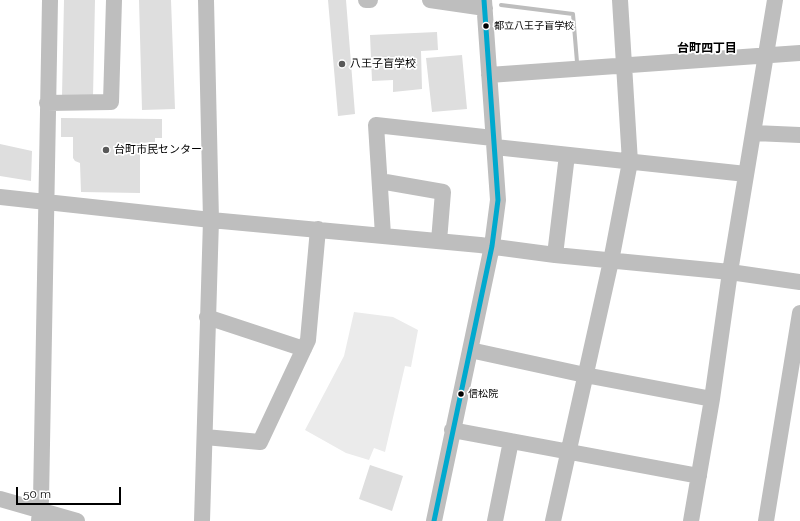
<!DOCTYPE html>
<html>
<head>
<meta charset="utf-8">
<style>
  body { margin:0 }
  #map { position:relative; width:800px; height:521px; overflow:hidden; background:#fff; font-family:Raleway,sans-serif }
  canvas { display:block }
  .scale { position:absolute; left:16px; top:487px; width:105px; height:18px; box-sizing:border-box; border:2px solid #000; border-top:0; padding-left:5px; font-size:12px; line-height:14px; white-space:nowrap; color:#000; -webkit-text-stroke:3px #fff; paint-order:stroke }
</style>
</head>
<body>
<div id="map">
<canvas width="800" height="521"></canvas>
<div class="scale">50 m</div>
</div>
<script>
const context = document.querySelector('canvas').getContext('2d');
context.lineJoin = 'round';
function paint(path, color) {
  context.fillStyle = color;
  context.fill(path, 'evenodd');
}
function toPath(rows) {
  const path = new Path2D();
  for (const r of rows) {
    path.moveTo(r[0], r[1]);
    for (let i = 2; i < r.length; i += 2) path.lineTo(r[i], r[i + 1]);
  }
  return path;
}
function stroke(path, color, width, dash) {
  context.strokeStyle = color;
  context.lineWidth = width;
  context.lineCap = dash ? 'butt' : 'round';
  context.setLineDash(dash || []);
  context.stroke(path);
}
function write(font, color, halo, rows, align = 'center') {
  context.font = font + ' Raleway,"Noto Sans JP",sans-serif';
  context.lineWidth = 3.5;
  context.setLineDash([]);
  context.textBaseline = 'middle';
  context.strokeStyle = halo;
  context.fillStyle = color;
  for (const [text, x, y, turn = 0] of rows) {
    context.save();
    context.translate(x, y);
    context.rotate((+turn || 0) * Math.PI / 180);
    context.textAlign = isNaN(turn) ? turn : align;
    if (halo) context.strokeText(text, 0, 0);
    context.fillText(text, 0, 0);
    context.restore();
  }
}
paint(toPath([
  [354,312,393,317,418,330,411,367,405,366,385,452,374,448,369,460,346,453,305,430,344,356]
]), '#ebebeb');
stroke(toPath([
  [501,5,573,14,577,62]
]), '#bdbdbd', 4);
paint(toPath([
  [64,0,95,0,93,97,62,96],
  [139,0,171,0,175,109,142,110],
  [328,0,346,0,355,114,338,116],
  [437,32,438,50,421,51,422,89,393,92,393,80,372,81,370,35],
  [462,55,467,109,432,112,426,58],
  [61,118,162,119,162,138,155,138,155,142,140,143,140,193,81,192,80,163,75,161,73,158,73,137,61,137],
  [0,144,32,151,31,181,0,176],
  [370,465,403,476,392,511,359,499]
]), '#dedede');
stroke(toPath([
  [366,0,370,0],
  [430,0,485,8],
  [489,75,800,53],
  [47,103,111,102,114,0],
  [754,133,800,135],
  [495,147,746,174],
  [380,181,443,192,439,241],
  [0,197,211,220,480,245,555,255,730,272,800,282],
  [383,235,376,125,493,138],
  [555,255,567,155],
  [207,317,304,349],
  [470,350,585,375,712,399],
  [452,430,699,476],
  [205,437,260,442,308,340,318,229],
  [0,499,77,521],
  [39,521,41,500,50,0],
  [202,521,211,220,206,0],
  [434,521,492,246,498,200,484,0],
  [495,521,511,441],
  [553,521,611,261,630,162,620,0],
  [691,521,712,399,730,272,775,0],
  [766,521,800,313]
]), '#bebebe', 16);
stroke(toPath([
  [434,521,492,246,498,200,484,0]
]), '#00a9ce', 5);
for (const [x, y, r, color] of [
  [486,26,3.5,"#000"],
  [342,64,4,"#595959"],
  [106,150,4,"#595959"],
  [461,394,3.5,"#000"]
]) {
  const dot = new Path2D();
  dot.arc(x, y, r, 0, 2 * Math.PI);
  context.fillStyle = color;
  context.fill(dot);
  stroke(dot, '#fff', 1.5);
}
write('10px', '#000', '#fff', [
  ["都立八王子盲学校",494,26],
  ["信松院",468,394]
], 'left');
write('11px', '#000', '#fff', [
  ["八王子盲学校",350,64],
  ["台町市民センター",114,150]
], 'left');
write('bold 12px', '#000', '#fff', [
  ["台町四丁目",707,48]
]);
</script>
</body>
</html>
